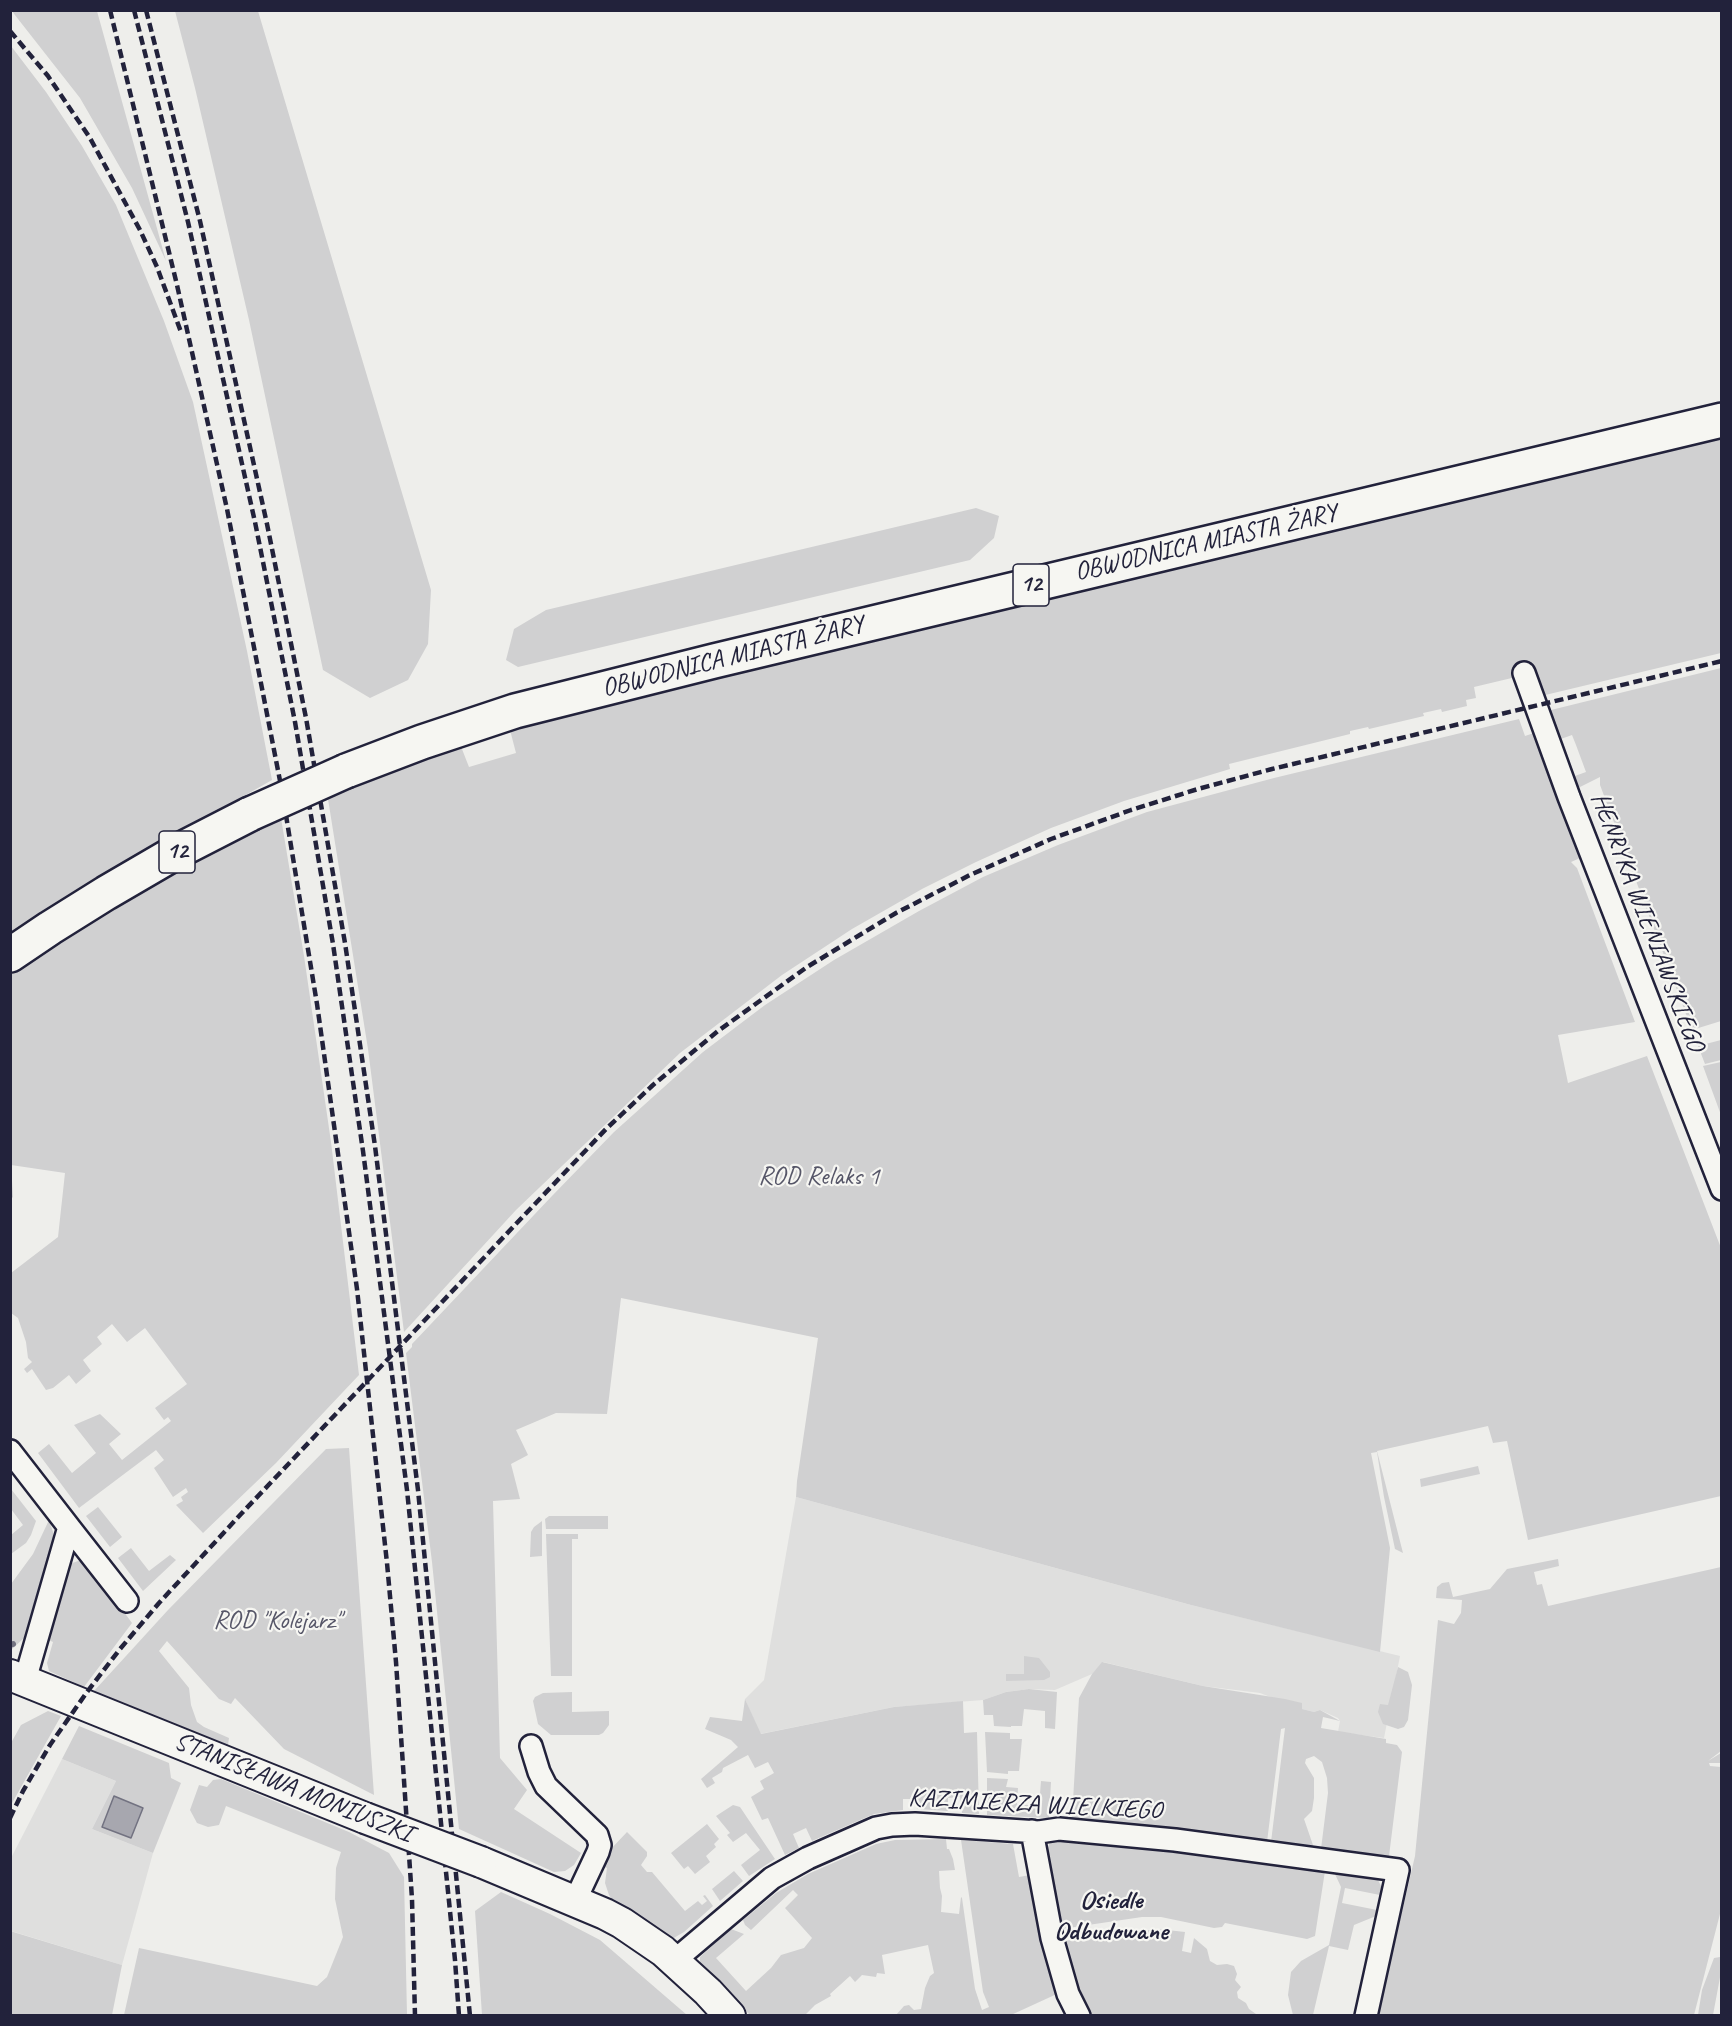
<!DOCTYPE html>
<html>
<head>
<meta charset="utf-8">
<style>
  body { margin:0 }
  #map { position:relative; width:1732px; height:2026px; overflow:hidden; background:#eeeeeb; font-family:Caveat,sans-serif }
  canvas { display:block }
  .frame { position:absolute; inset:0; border:12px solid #22223b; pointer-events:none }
</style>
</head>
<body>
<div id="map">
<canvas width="1732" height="2026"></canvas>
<div class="frame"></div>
</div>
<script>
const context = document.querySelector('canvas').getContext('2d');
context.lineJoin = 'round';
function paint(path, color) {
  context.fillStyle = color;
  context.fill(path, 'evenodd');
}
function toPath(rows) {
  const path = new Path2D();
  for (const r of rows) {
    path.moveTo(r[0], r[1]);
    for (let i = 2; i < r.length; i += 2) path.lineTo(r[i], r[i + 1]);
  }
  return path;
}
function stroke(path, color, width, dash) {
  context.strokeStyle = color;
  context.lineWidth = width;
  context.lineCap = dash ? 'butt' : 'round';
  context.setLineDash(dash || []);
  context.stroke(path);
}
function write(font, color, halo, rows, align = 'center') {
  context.font = font + ' Caveat,sans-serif';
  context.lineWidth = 4.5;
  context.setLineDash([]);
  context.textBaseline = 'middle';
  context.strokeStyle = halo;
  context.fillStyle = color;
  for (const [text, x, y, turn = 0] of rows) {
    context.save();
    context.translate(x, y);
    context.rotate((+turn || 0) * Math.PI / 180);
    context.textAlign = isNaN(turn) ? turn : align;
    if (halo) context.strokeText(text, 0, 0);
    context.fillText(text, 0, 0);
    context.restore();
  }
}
paint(toPath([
  [796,1497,1191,1605,1400,1656,1384,1738,1338,1732,1340,1721,1338,1718,1320,1710,1314,1712,1302,1709,1260,1693,1203,1686,1103,1662,1092,1674,1055,1690,1029,1689,1006,1692,983,1700,894,1707,760,1734,745,1699,764,1680],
  [62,1759,116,1781,92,1829,153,1853,122,1965,11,1931,10,1860]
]), '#dfdfde');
paint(toPath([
  [11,10,97,11,166,261,132,188,80,98],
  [175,11,258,11,431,590,428,644,408,680,370,698,323,670,249,320,195,88],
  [11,46,46,92,82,146,116,205,164,321,193,402,247,651,272,780,100,878,11,937],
  [1721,438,1721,653,1541,696,1516,677,1474,687,1476,698,1466,700,1467,706,1442,712,1441,709,1423,713,1424,716,1369,729,1368,727,1350,731,1350,734,1229,764,1230,769,1124,801,1051,828,976,862,922,889,852,929,782,975,680,1053,516,1210,404,1332,368,1049,328,799,359,784,460,744,469,767,516,753,510,730,622,700,1501,488],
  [976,508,999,516,994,538,970,560,518,667,506,660,514,629,546,610],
  [1721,668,1721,1021,1692,1030,1600,785,1600,777,1580,787,1576,786,1572,777,1586,772,1576,745,1572,735,1558,740,1547,711],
  [1519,719,1525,736,1537,732,1583,853,1580,858,1571,862,1577,868,1635,1022,1558,1035,1568,1083,1647,1056,1721,1248,1721,1496,1528,1540,1507,1441,1493,1443,1488,1426,1377,1451,1403,1553,1395,1549,1384,1497,1377,1452,1371,1453,1390,1548,1380,1652,1191,1605,796,1497,797,1481,818,1338,621,1298,607,1414,556,1413,516,1430,528,1455,511,1464,520,1499,493,1501,500,1758,527,1790,514,1809,581,1853,574,1865,565,1871,554,1872,459,1829,432,1562,406,1353,412,1347,412,1344,551,1197,614,1132,703,1052,765,1005,834,960,919,911,983,877,1058,845,1147,812,1274,778],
  [281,818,304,956,331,1142,359,1375,276,1463,203,1533,176,1505,183,1501,181,1497,188,1492,186,1488,173,1497,154,1468,164,1460,156,1450,79,1508,38,1453,49,1444,72,1473,96,1453,74,1425,100,1414,121,1434,109,1444,122,1460,171,1421,168,1417,164,1420,155,1408,187,1384,145,1328,127,1342,112,1324,97,1337,102,1344,83,1360,91,1371,76,1384,69,1375,53,1388,46,1390,32,1369,27,1373,24,1369,32,1362,28,1358,26,1342,18,1318,11,1313,11,1273,58,1237,65,1173,11,1165,13,1197,11,1199,11,967,152,877],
  [1721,1040,1721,1060,1705,1064,1698,1046],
  [1721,1062,1722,1062,1721,1115,1703,1066],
  [349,1448,374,1795,284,1749,235,1698,231,1704,219,1699,167,1641,159,1651,189,1688,191,1705,197,1722,204,1727,229,1738,228,1745,94,1691,168,1610,326,1449],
  [1478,1466,1480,1474,1421,1487,1420,1479],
  [11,1489,36,1521,31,1535,26,1543,11,1554,11,1535,23,1525,11,1509],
  [98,1507,122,1537,110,1547,86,1516],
  [549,1516,608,1516,608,1529,546,1529,545,1519],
  [49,1520,53,1532,53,1538,24,1638,11,1650,11,1584,33,1554],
  [542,1521,542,1556,530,1557,531,1532,534,1527],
  [546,1534,578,1534,578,1539,572,1539,572,1676,551,1676],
  [131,1548,149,1571,170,1555,176,1560,143,1591,118,1558],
  [1558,1559,1559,1566,1534,1572,1537,1585,1542,1584,1548,1606,1721,1567,1721,1751,1708,1761,1721,1753,1721,1763,1709,1763,1710,1766,1721,1767,1721,1910,1694,2015,1378,2015,1415,1856,1438,1620,1454,1624,1461,1613,1462,1600,1436,1598,1437,1587,1442,1583,1449,1582,1453,1597,1490,1589,1507,1569],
  [78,1561,88,1563,132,1623,84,1687,49,1671,47,1663,53,1642,46,1639,67,1565],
  [1024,1656,1039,1658,1050,1672,1050,1677,1044,1680,1006,1681,1006,1674,1024,1674],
  [1102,1662,1203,1686,1285,1699,1302,1703,1302,1709,1314,1712,1320,1710,1340,1721,1323,1717,1321,1728,1386,1739,1386,1743,1397,1745,1402,1752,1389,1856,1385,1858,1321,1849,1328,1793,1327,1778,1322,1762,1314,1756,1306,1759,1305,1763,1314,1778,1314,1798,1312,1811,1304,1819,1314,1848,1271,1842,1285,1728,1281,1729,1267,1842,1072,1818,1079,1698,1092,1674],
  [1398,1667,1408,1672,1412,1685,1408,1720,1404,1727,1398,1729,1383,1724,1378,1712,1380,1704,1388,1705],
  [1029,1689,1057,1692,1055,1729,1045,1728,1045,1711,1024,1709,1022,1726,1011,1726,1011,1727,994,1726,993,1715,984,1715,983,1700,1006,1692],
  [572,1692,572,1712,609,1711,609,1725,603,1733,599,1735,551,1735,538,1724,533,1701,535,1697,543,1693],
  [745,1699,761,1734,894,1707,963,1701,964,1733,977,1732,979,1814,962,1813,960,1797,948,1798,948,1811,917,1809,916,1799,903,1799,903,1810,874,1814,812,1841,806,1828,793,1834,799,1848,785,1855,768,1818,762,1820,751,1797,764,1789,760,1781,774,1773,768,1762,755,1768,748,1755,723,1768,722,1772,712,1778,715,1783,707,1788,701,1779,738,1747,731,1740,705,1729,710,1717,742,1721],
  [48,1711,61,1716,11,1805,11,1743,21,1725],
  [79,1726,169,1763,171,1778,181,1783,153,1853,92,1829,116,1781,62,1759],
  [985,1732,1010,1733,1010,1739,1022,1739,1019,1771,1008,1771,1008,1774,987,1772],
  [987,1778,1008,1779,1006,1787,1018,1788,1017,1804,1039,1806,1041,1781,1051,1782,1049,1818,987,1815],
  [221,1779,349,1832,389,1853,404,1877,407,2015,124,2015,139,1948,317,1986,327,1977,343,1937,335,1899,336,1868,341,1852,226,1806,219,1825,208,1827,197,1823,190,1810,199,1785,207,1787,213,1780],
  [733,1805,740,1807,775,1859,749,1876,741,1865,760,1850,746,1833,733,1842,727,1835,730,1833,716,1816],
  [707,1824,719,1839,714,1844,716,1847,706,1856,710,1862,695,1874,688,1866,684,1869,671,1853],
  [627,1832,647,1852,647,1856,641,1865,647,1872,652,1872,685,1911,698,1901,702,1905,707,1901,703,1896,705,1895,713,1906,684,1932,672,1939,669,1939,615,1904,609,1895,605,1883,607,1868,602,1866,609,1851],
  [946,1839,947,1849,949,1849,953,1859,955,1870,939,1871,940,1888,942,1896,941,1912,959,1914,961,1897,962,1898,975,1989,982,2010,989,2007,983,1992,961,1840,1013,1844,1019,1877,1030,1875,1059,1993,1011,2015,896,2015,904,2006,909,2005,914,2010,921,2009,925,1988,930,1976,934,1973,928,1945,882,1955,885,1974,877,1973,876,1977,862,1975,855,1982,850,1976,830,1994,831,1996,815,2005,805,2015,750,2015,700,1965,700,1957,731,1929,744,1934,716,1958,746,1991,771,1968,781,1955,804,1948,812,1938,785,1908,798,1895,793,1890,751,1930,745,1925,743,1920,776,1893,808,1874,876,1844,895,1840],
  [1057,1840,1180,1850,1325,1871,1315,1936,1307,1939,1225,1923,1222,1927,1214,1928,1161,1917,1142,1917,1061,1929,1046,1853,1050,1842],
  [734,1871,743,1881,720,1901,712,1889],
  [1334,1872,1369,1877,1378,1880,1382,1888,1380,1895,1345,1888,1342,1903,1377,1910,1376,1916,1354,1925,1348,1950,1329,1946,1313,2015,1293,2015,1288,1995,1291,1972,1301,1961,1329,1945,1341,1887],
  [501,1892,550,1914,600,1940,687,2015,482,2015,475,1911],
  [1158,1929,1185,1932,1182,1951,1191,1953,1194,1938,1207,1949,1210,1961,1217,1965,1227,1964,1234,1966,1237,1974,1235,1980,1241,1987,1237,1992,1238,1998,1246,2003,1249,2009,1256,2014,1264,2015,1091,2015,1080,1992,1064,1941],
  [10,1931,122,1965,112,2015,11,2015],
  [1720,1957,1721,1958,1721,1972,1713,2015,1698,2015,1702,1990,1714,1958]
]), '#d0d0d1');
const water = toPath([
  [114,1796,143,1808,131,1838,102,1827,114,1796]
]);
paint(water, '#a7a7af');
stroke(water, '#727281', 1.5);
stroke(toPath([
  [10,1645,13,1644]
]), '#727281', 6);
const street = toPath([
  [1524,673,1569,797,1722,1189],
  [10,1451,69,1527,25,1680],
  [69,1527,127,1601],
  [531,1746,539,1772,546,1786,597,1835,600,1845,598,1852,574,1903],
  [1032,1831,1052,1938,1068,1994,1079,2016],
  [674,1961,772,1878,808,1858,876,1828,892,1825,915,1824,1039,1832,1059,1829,1175,1840,1398,1870,1366,2016]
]);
const secondary = toPath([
  [10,1675,365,1818],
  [481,1862,605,1914,622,1923,663,1951,708,1992,730,2016]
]);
const primary = toPath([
  [346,771,422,742,515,711,714,661,1722,420],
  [10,955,50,928,106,893,178,851,250,814]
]);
stroke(street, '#22223b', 26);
stroke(secondary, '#22223b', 34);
stroke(primary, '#22223b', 38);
stroke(street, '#f6f6f2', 21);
stroke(secondary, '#f6f6f2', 30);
stroke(primary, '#f6f6f2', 33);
stroke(toPath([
  [110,10,177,285,227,509,282,791,317,1004,357,1289,387,1563,396,1662,412,1899,415,2016],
  [134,10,188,222,255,522,295,722,333,944,363,1151,407,1490,455,1960,459,2016],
  [146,10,200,221,267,524,306,718,345,943,375,1146,418,1490,470,2016],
  [10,31,48,76,90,138,140,230,157,267,181,332],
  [10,1818,23,1791,50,1745,87,1692,120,1649,159,1603,241,1514,606,1129,653,1085,718,1031,807,967,896,913,970,875,1051,839,1131,810,1198,789,1272,769,1722,661]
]), '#22223b', 4.5, [9, 4.5]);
const secondaryBridge = toPath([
  [365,1818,481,1862]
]);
const primaryBridge = toPath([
  [250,814,346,771]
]);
stroke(secondaryBridge, '#22223b', 34, []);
stroke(primaryBridge, '#22223b', 38, []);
stroke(secondaryBridge, '#f6f6f2', 30);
stroke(primaryBridge, '#f6f6f2', 33);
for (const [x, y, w] of [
  [1031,585,36],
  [177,852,36]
]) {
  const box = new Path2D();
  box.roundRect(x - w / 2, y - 21, w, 42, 4.5);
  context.fillStyle = '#f6f6f2';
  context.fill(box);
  stroke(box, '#22223b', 1.5);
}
write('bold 24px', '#22223b', null, [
  ["12",1031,585],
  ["12",177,852]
]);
write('26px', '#22223b', '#f6f6f2', [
  ["OBWODNICA MIASTA ŻARY",1206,543,-13],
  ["OBWODNICA MIASTA ŻARY",733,657,-14],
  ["HENRYKA WIENIAWSKIEGO",1647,922,69],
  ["STANISŁAWA MONIUSZKI",293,1788,22],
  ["KAZIMIERZA WIELKIEGO",1035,1805,3]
]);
write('26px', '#565668', '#f6f6f2', [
  ["ROD Relaks 1",819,1177],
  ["ROD \"Kolejarz\"",277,1621]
]);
write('bold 27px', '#22223b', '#f6f6f2', [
  ["Osiedle",1111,1901],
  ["Odbudowane",1111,1932]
]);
</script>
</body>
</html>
